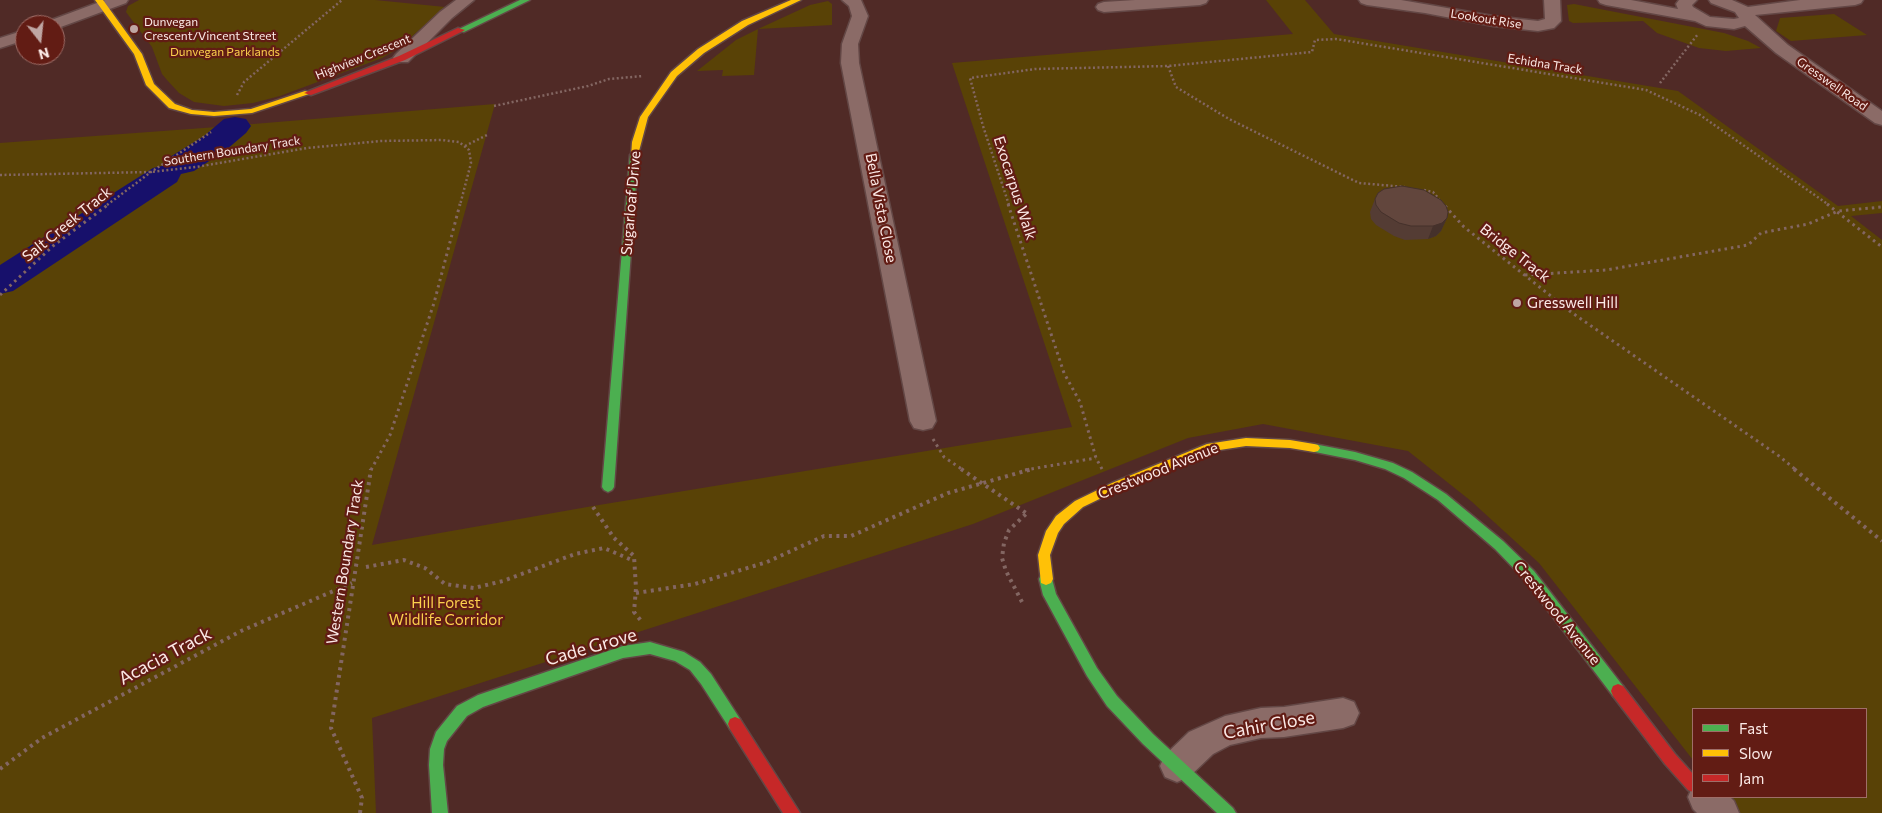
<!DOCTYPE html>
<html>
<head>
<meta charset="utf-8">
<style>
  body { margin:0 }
  #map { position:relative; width:1882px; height:813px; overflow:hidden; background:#502a26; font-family:Commissioner,sans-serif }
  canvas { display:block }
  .legend { position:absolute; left:1692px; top:708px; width:175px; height:90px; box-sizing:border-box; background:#621c14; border:1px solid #9f6e68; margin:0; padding:6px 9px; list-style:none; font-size:15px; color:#fbe9e6 }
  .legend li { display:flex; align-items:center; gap:10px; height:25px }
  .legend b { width:25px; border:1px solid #9f6e68 }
  .north { position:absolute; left:15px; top:15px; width:50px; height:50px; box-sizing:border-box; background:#621c14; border:1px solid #9f6e68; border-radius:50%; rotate:164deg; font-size:14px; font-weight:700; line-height:20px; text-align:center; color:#fbe9e6 }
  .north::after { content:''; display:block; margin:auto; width:18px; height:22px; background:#bfa6a3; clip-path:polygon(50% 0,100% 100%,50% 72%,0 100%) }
</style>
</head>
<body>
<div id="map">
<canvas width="1882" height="813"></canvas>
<ul class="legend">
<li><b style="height:6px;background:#4caf50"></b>Fast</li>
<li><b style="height:6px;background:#ffc107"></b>Slow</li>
<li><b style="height:6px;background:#c62828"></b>Jam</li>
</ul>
<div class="north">N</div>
</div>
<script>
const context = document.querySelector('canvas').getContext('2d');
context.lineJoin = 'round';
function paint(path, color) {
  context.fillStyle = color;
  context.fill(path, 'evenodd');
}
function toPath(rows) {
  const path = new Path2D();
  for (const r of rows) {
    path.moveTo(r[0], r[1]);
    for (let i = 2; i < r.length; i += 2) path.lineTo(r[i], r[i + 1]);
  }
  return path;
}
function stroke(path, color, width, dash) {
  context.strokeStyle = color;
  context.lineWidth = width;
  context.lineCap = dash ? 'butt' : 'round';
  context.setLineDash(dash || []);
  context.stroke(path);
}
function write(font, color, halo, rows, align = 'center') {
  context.font = font + ' Commissioner,sans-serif';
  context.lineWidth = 4.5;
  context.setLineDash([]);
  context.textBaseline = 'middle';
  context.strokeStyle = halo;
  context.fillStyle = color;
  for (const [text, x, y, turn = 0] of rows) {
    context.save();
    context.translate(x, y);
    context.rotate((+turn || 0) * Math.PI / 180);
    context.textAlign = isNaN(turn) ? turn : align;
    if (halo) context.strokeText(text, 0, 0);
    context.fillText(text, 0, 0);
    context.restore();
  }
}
paint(toPath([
  [139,0,375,0,445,7,399,48,382,58,280,96,253,103,224,106,194,102,179,93,167,80,162,74,152,47,126,12,128,6],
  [1266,0,1305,0,1334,34,1678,91,1838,206,1882,201,1882,213,1851,216,1882,240,1882,813,1735,813,1722,797,1866,797,1866,709,1693,709,1693,760,1539,563,1471,501,1408,451,1263,424,1188,438,973,524,372,718,376,813,0,813,0,143,217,127,495,104,372,545,593,506,1072,427,952,63,1293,34],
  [828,1,832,4,832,25,758,29,754,75,722,76,723,70,697,71,736,40,758,29,810,5],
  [1574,4,1724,33,1748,41,1761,48,1726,51,1699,48,1657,33,1643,21,1573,23,1569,21,1567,5],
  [1834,14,1867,35,1791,41,1776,31,1780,18]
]), '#594206');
paint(toPath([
  [235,117,246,119,251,126,246,133,226,150,194,171,181,174,177,182,13,291,0,294,0,265,153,168,166,165,170,157,204,136,224,119,235,117]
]), '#17106b');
const street = toPath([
  [105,0,128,0,126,3,58,28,55,29,55,25,44,25,46,22,105,0],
  [456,0,474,0,452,18,408,62,396,62,393,58,396,54,440,12,456,0],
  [842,0,861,0,868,16,858,44,859,63,936,421,932,428,923,430,914,428,910,421,841,63,842,44,852,16,849,6,842,0],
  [1135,0,1208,0,1206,3,1200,5,1104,12,1098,10,1096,7,1098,4,1104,2,1135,0],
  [1359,0,1401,0,1493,16,1538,21,1545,19,1544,0,1560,0,1561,21,1554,28,1538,31,1493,26,1425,13,1367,5,1361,3,1359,0],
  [1598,0,1631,0,1678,9,1676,4,1679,0,1697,0,1692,5,1693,7,1710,17,1734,19,1739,18,1735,12,1711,3,1709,0,1732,0,1748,7,1800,0,1863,0,1861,3,1855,5,1755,15,1788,45,1882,111,1882,125,1875,123,1776,53,1745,26,1734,29,1706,26,1695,21,1606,5,1600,3,1598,0],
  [25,30,25,40,0,48,0,38,25,30],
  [1343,698,1354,702,1359,713,1354,724,1343,728,1284,737,1261,738,1230,745,1213,754,1189,777,1177,782,1165,777,1160,766,1165,755,1189,732,1225,716,1261,708,1284,707,1343,698],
  [1693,785,1693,797,1730,797,1734,801,1739,813,1697,813,1693,809,1688,797,1693,785]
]);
const fast = toPath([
  [520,0,530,0,464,32,457,30,520,0],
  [634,152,638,155,614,487,612,490,608,492,604,490,602,487,630,155,634,152],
  [1314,444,1355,452,1393,463,1412,472,1446,494,1503,541,1534,571,1623,686,1625,691,1623,696,1618,698,1613,696,1524,579,1495,549,1438,500,1404,478,1385,469,1355,460,1310,451,1308,448,1310,445,1314,444],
  [1046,573,1051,575,1056,594,1097,668,1117,696,1153,734,1233,808,1236,813,1217,813,1143,744,1107,706,1087,676,1043,595,1039,579,1041,575,1046,573],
  [650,642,684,652,700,662,711,674,740,719,742,724,740,729,735,731,730,729,701,684,690,670,675,661,650,654,623,658,508,698,483,707,467,716,447,741,444,749,443,765,448,813,432,813,429,765,430,749,436,732,457,706,478,695,623,646,650,642]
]);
const slow = toPath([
  [95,0,103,0,142,54,154,84,175,104,192,110,214,112,251,109,305,91,312,93,252,113,214,116,191,114,169,108,146,85,134,54,95,0],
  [791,0,801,0,748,25,704,53,677,76,648,117,638,155,637,157,631,157,632,142,640,117,671,72,698,49,742,21,791,0],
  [1246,438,1290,440,1314,444,1318,445,1320,448,1318,451,1314,452,1290,448,1246,446,1213,451,1120,489,1083,507,1064,524,1058,533,1050,555,1053,579,1051,583,1046,585,1041,583,1038,555,1046,531,1056,516,1075,501,1112,483,1207,444,1246,438]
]);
const jam = toPath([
  [458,28,465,30,405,60,311,95,304,93,399,56,458,28],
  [1618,684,1623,686,1675,754,1693,774,1693,792,1688,790,1665,764,1613,696,1611,691,1613,686,1618,684],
  [735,717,740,719,800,813,783,813,730,729,728,724,730,719,735,717]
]);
stroke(street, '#634745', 3);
stroke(fast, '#634745', 3);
stroke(slow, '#634745', 3);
stroke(jam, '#634745', 3);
stroke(toPath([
  [1168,66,1176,87,1229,119,1359,183,1405,187],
  [1660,83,1698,34],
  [237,95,244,82,342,0],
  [494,106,588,86,609,79,643,76],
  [465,146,487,135],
  [0,175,151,172,196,167,307,148,381,141,442,140,459,142,469,150,471,163,460,205],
  [1424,190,1433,192,1439,199],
  [107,205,151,172,211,132],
  [1009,205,983,126,970,78,1035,69,1168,66,1312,52,1315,40,1336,39,1646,90,1700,115,1829,205]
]), '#836662', 2.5, [2, 2.5]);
stroke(toPath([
  [1008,204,1064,373,1080,402,1096,458,1102,469],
  [1827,204,1882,247],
  [1445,206,1464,227,1571,312,1779,456,1796,470],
  [1525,275,1606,270,1748,245,1761,233,1808,224,1838,211,1882,207],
  [0,295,53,246,109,204],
  [933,439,944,457,963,470],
  [371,470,390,435,434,303,460,204],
  [1025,470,1096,458]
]), '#836662', 3, [2.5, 4]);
stroke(toPath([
  [961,469,1026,513],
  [1794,469,1882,541],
  [593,507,614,538,634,556,636,588,634,612,642,622],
  [366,567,404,560,425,568,445,584,474,588,503,581,575,554,604,548,634,561],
  [636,593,695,584,767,562,824,536,851,536,948,493,1032,469],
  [1022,602,1006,571,1002,558,1004,543,1009,530,1026,514],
  [0,769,42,738,241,631,352,583],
  [360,813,362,798,331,728,371,469]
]), '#836662', 4, [3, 4.5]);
paint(street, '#8b6b67');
paint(fast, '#4caf50');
paint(slow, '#ffc107');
paint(jam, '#c62828');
paint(toPath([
  [1375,199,1447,218,1441,231,1436,236,1428,239,1405,240,1394,236,1376,225,1371,219,1370,212]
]), '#543c34');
paint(toPath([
  [1447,218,1441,231,1436,236,1428,239,1433,226]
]), '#45312b');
const building = toPath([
  [1402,186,1424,190,1441,200,1446,206,1448,212,1447,218,1442,223,1433,226,1411,226,1399,223,1381,212,1376,205,1375,199,1378,193,1384,189,1402,186]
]);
paint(building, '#62463d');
stroke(building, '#45312b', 1);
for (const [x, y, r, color] of [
  [134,29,5,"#bfa6a3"],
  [1517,303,5,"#bfa6a3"]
]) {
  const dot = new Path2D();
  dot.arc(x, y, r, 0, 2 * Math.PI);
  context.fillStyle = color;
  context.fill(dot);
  stroke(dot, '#621c14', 2);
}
write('12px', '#fbe9e6', '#621c14', [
  ["Lookout Rise",1486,19,9],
  ["Highview Crescent",363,57,-22],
  ["Echidna Track",1545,64,9],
  ["Gresswell Road",1832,84,35],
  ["Southern Boundary Track",232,151,-9]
]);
write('12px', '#fbe9e6', '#621c14', [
  ["Dunvegan",144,22],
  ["Crescent/Vincent Street",144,36]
], 'left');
write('12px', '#fbd04d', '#621c14', [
  ["Dunvegan Parklands",225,52]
]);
write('15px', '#fbe9e6', '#621c14', [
  ["Exocarpus Walk",1015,188,72],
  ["Sugarloaf Drive",631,203,-85],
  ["Bella Vista Close",881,208,79],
  ["Salt Creek Track",67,224,-39],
  ["Bridge Track",1515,253,38],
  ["Crestwood Avenue",1158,471,-22],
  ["Western Boundary Track",345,562,-81],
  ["Crestwood Avenue",1557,613,51]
]);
write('15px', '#fbe9e6', '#621c14', [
  ["Gresswell Hill",1527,303]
], 'left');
write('15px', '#fbd04d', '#621c14', [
  ["Hill Forest",446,603],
  ["Wildlife Corridor",446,620]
]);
write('18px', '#fbe9e6', '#621c14', [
  ["Cade Grove",591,647,-16],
  ["Acacia Track",165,656,-28],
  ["Cahir Close",1269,725,-10]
]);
</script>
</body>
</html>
